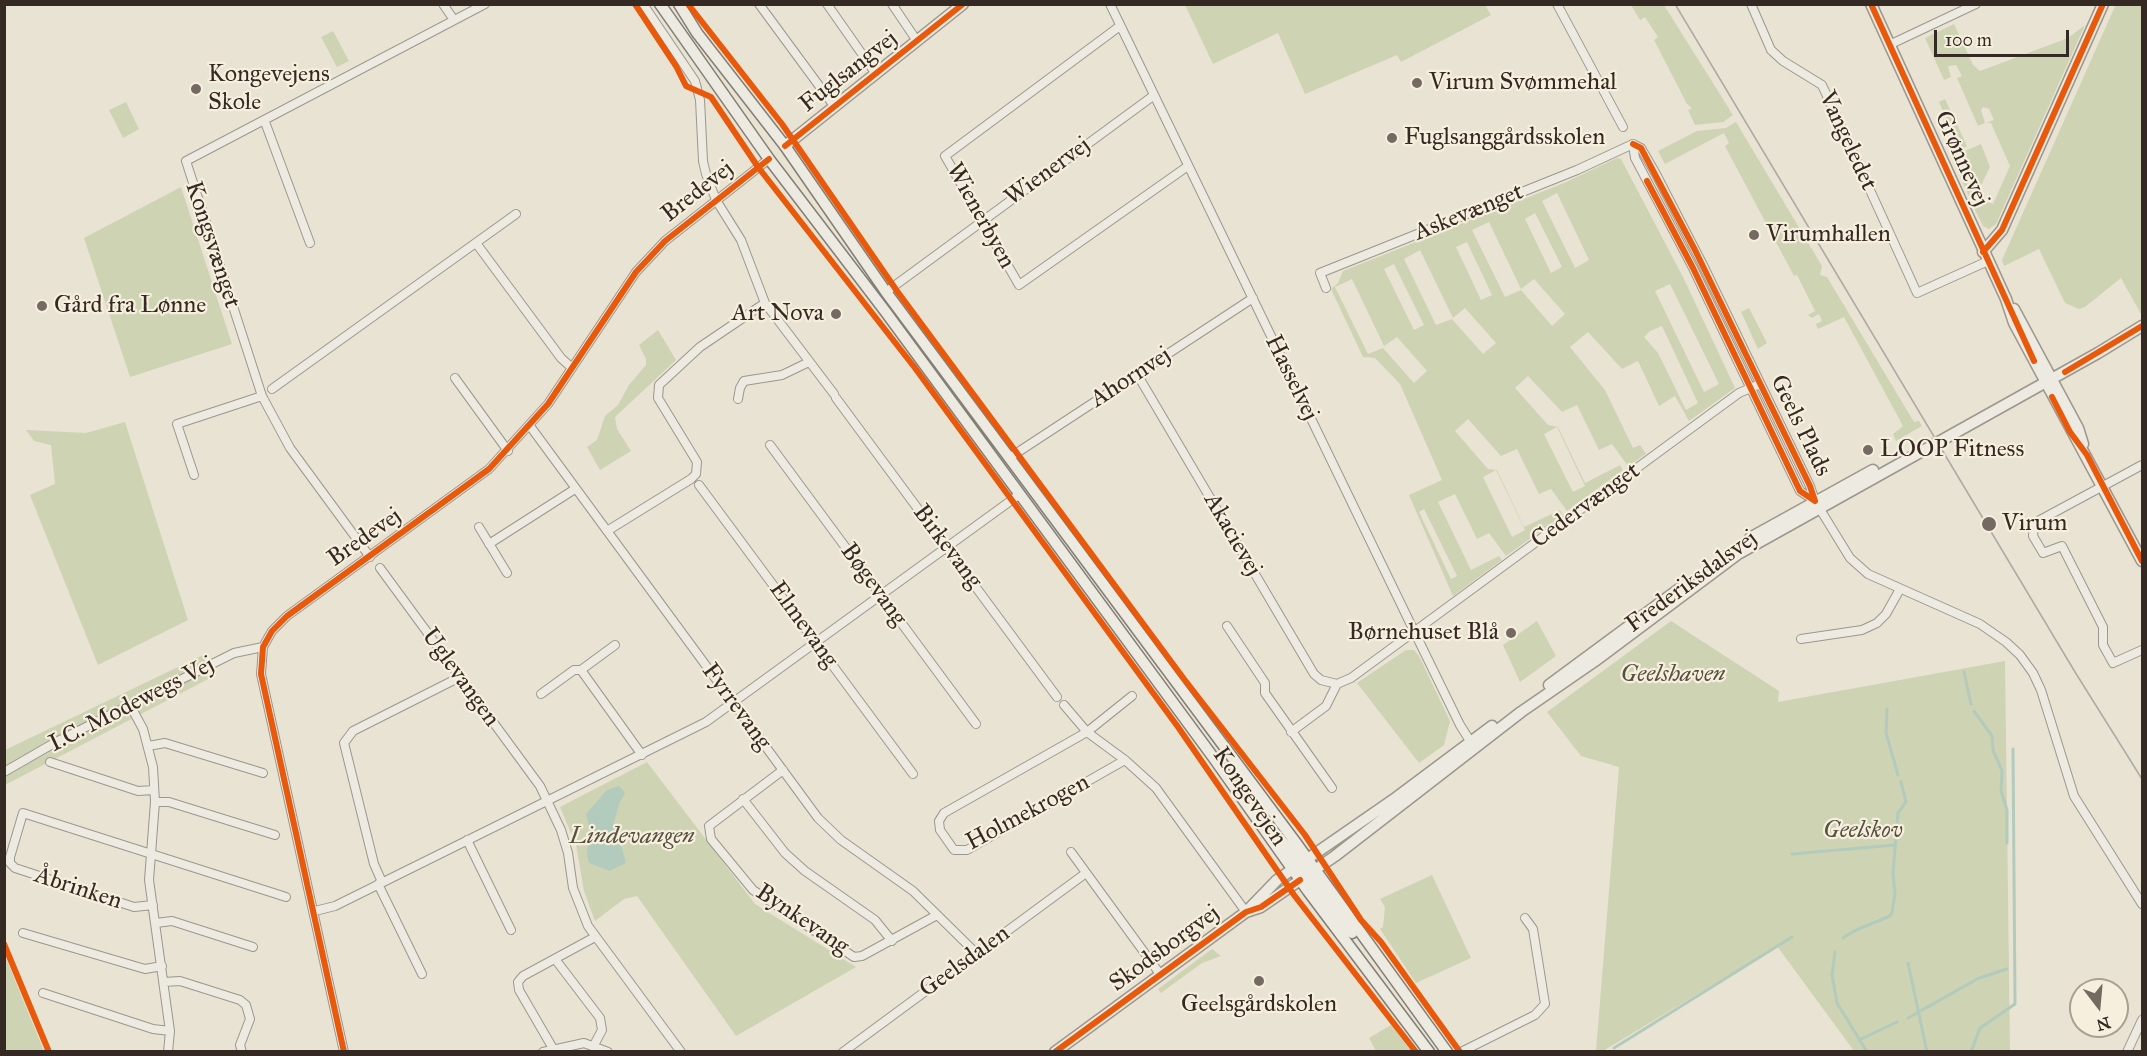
<!DOCTYPE html>
<html>
<head>
<meta charset="utf-8">
<style>
  body { margin:0 }
  #map { position:relative; width:2147px; height:1056px; overflow:hidden; background:#e9e3d3; font-family:"IM FELL Great Primer",serif }
  canvas { display:block }
  .frame { position:absolute; inset:0; border:6px solid #352923; pointer-events:none }
  .north { position:absolute; left:2069px; top:978px; width:60px; height:60px; box-sizing:border-box; background:#f6efdd; border:2px solid #a9a093; border-radius:50%; rotate:164deg; font-size:16px; font-weight:700; line-height:24px; text-align:center; color:#352923 }
  .north::after { content:''; display:block; margin:auto; width:21px; height:27px; background:#746a61; clip-path:polygon(50% 0,100% 100%,50% 72%,0 100%) }
  .scale { position:absolute; left:1934px; top:30px; width:135px; height:27px; box-sizing:border-box; border:3px solid #352923; border-top:0; padding-left:8px; font-size:18px; line-height:21px; white-space:nowrap; color:#352923; -webkit-text-stroke:4px #f6efdd; paint-order:stroke }
</style>
</head>
<body>
<div id="map">
<canvas width="2147" height="1056"></canvas>
<div class="frame"></div>
<div class="north">N</div>
<div class="scale">100 m</div>
</div>
<script>
const context = document.querySelector('canvas').getContext('2d');
context.lineJoin = 'round';
function paint(path, color) {
  context.fillStyle = color;
  context.fill(path, 'evenodd');
}
function toPath(rows) {
  const path = new Path2D();
  for (const r of rows) {
    path.moveTo(r[0], r[1]);
    for (let i = 2; i < r.length; i += 2) path.lineTo(r[i], r[i + 1]);
  }
  return path;
}
function stroke(path, color, width, dash) {
  context.strokeStyle = color;
  context.lineWidth = width;
  context.lineCap = dash ? 'butt' : 'round';
  context.setLineDash(dash || []);
  context.stroke(path);
}
function write(font, color, halo, rows, align = 'center') {
  context.font = font + ' "IM FELL Great Primer",serif';
  context.lineWidth = 4.5;
  context.setLineDash([]);
  context.textBaseline = 'middle';
  context.strokeStyle = halo;
  context.fillStyle = color;
  for (const [text, x, y, turn = 0] of rows) {
    context.save();
    context.translate(x, y);
    context.rotate((+turn || 0) * Math.PI / 180);
    context.textAlign = isNaN(turn) ? turn : align;
    if (halo) context.strokeText(text, 0, 0);
    context.fillText(text, 0, 0);
    context.restore();
  }
}
paint(toPath([
  [2116,4,2142,5,2141,314,2121,278,2085,307,2079,309,2065,303,2039,249,2004,266,2002,260],
  [1485,5,1491,15,1401,62,1397,55,1305,94,1278,33,1213,64,1185,5],
  [1631,5,1664,5,1733,115,1723,122,1695,125,1688,110,1692,108,1687,104,1654,40,1658,37,1645,17,1640,20],
  [1954,24,1973,65,1980,71,2068,38,2085,25,1996,224,1989,229,1983,226,1974,208,1979,199,1993,204,2010,166,1991,123,1986,123,1994,120,1989,109,1983,107,1981,110,1985,123,1978,126,1957,78,1962,76,1956,65,1948,66,1951,77,1944,80,1925,38],
  [333,31,349,61,337,67,321,37],
  [1945,99,1967,146,1960,150,1939,102],
  [126,102,139,129,123,138,109,110],
  [1736,122,1822,266,1820,275,1827,277,1914,422,1919,421,1922,426,1896,441,1893,434,1903,426,1844,317,1818,329,1816,324,1822,321,1819,314,1812,318,1808,315,1815,311,1797,275,1794,276,1725,146,1729,143,1724,133,1665,164,1658,151,1697,131,1726,128],
  [1981,144,1990,167,1972,203,1951,157],
  [1617,158,1621,159,1684,279,1735,388,1689,421,1675,396,1659,406,1638,361,1622,369,1588,332,1570,347,1605,390,1633,448,1640,445,1646,454,1628,466,1612,444,1599,450,1577,405,1562,412,1528,376,1515,388,1548,425,1558,427,1585,483,1620,465,1623,470,1567,511,1551,489,1539,494,1517,449,1501,456,1468,419,1455,431,1488,469,1497,470,1524,527,1560,510,1563,515,1506,556,1489,533,1477,539,1455,494,1438,502,1471,570,1499,556,1502,560,1453,596,1409,495,1442,480,1400,384,1375,358,1363,357,1331,289,1338,283,1343,271,1564,183],
  [1557,193,1589,260,1575,268,1542,201],
  [1535,213,1562,267,1551,273,1525,219],
  [1489,222,1521,289,1534,279,1565,314,1552,326,1521,290,1505,297,1472,230],
  [1467,242,1492,295,1481,300,1456,247],
  [1420,250,1453,318,1465,308,1496,343,1483,354,1452,319,1436,325,1404,259],
  [1394,264,1424,325,1414,330,1384,269],
  [1352,279,1384,346,1397,337,1427,371,1414,383,1383,348,1368,354,1335,287],
  [1670,284,1719,384,1704,392,1655,291],
  [1662,326,1698,403,1686,410,1658,353,1644,337,1650,331],
  [1557,427,1585,486,1573,492,1544,434],
  [1496,470,1525,530,1512,537,1483,477],
  [1424,509,1457,576,1451,579,1419,512],
  [181,187,232,344,130,377,84,238],
  [1749,308,1767,343,1758,349,1741,312],
  [658,330,676,360,615,417,617,429,631,451,600,470,587,447,597,440,605,416,618,405,629,385,646,365,646,359,639,345],
  [125,422,188,620,98,665,30,495,55,484,51,445,34,441,26,430,86,433],
  [1537,621,1556,656,1520,682,1503,645],
  [1671,621,1779,691,1778,702,2005,661,2010,1051,1854,1051,1777,946,1603,1051,1596,1051,1619,767,1581,756,1547,712],
  [1406,650,1414,650,1419,656,1450,721,1444,745,1419,763,1357,683],
  [203,655,212,677,5,785,5,750],
  [647,762,755,904,856,967,736,1036,637,896,624,899,595,921,584,891,576,845,560,807],
  [1432,875,1471,958,1416,983,1380,929,1383,927,1385,907,1380,899],
  [1212,949,1221,956,1202,963,1161,993,1158,989],
  [4,956,5,956,44,1051,5,1051],
  [1391,1025,1411,1051,1376,1051,1369,1038]
]), '#ced3b3');
paint(toPath([
  [619,786,625,793,619,804,614,822,626,863,610,871,589,863,587,854,590,829,586,814,607,790]
]), '#b2cbbc');
stroke(toPath([
  [1964,672,1971,704],
  [1887,709,1886,733,1898,775],
  [1974,711,1992,736,1993,750,2002,771,2001,791,2007,810,2007,843],
  [1792,854,1895,845],
  [1843,938,1854,931,1890,916,1892,912,1895,894,1893,873,1898,813,1906,802,1901,782],
  [1835,952,1832,975,1837,1003,1867,1052],
  [1908,963,1927,1052],
  [1908,1018,1979,978,2007,969],
  [1859,1040,1897,1022],
  [1614,1048,1792,937],
  [1971,1052,1980,1028,2015,1004,2013,749]
]), '#b2cbbc', 3);
const minor = toPath([
  [443,4,454,20],
  [643,4,695,81,700,100,703,161,706,174,716,200,741,240,765,303,834,394],
  [759,4,834,106],
  [827,4,876,74],
  [892,4,917,41],
  [1110,4,1414,631,1460,725,1472,744],
  [1557,4,1623,127],
  [1751,4,1771,50,1783,61,1822,85,1917,293,1988,261],
  [1120,26,945,156,1019,285,1188,166],
  [1889,45,1976,4],
  [265,122,310,243],
  [1633,144,1641,148,1656,174,1702,263,1810,486,1815,501,1850,558,1868,574,1980,624,2006,642,2020,655,2033,673,2041,690,2074,796,2142,904],
  [1633,144,1635,158,1693,268,1800,491,1815,501],
  [476,243,561,358,572,368],
  [1326,288,1320,273,1577,170,1633,144],
  [886,292,1153,96],
  [1137,374,1314,674,1321,680,1337,684,1351,678,1739,393,1760,384],
  [455,378,508,451],
  [272,389,516,214],
  [836,398,1057,697],
  [738,399,740,388,744,381,782,375,809,362],
  [530,426,818,818,841,840,913,891,977,954],
  [770,445,976,724],
  [1009,458,1253,298],
  [2142,465,2040,520,2034,526,2033,536,2043,553,2062,546,2103,627,2103,645,2113,663,2142,650],
  [194,475,177,424,262,396],
  [699,485,913,774],
  [479,527,507,573],
  [607,531,691,479,696,474,697,462,658,398,659,385,700,347,765,303],
  [489,544,575,489],
  [370,557,290,448,262,396,186,161,485,4],
  [380,568,540,786,561,830,568,853,573,888,588,926,681,1052],
  [1227,626,1265,683,1265,693,1332,788],
  [1801,639,1862,630,1877,623,1886,614,1900,589],
  [581,670,642,755],
  [541,694,574,670,581,670,615,645],
  [130,705,143,729,153,767,155,802,149,880,170,1031,168,1052],
  [1064,705,1087,732,1125,760,1156,788,1246,912],
  [1291,732,1326,706,1337,684],
  [148,746,165,743,263,773],
  [1125,760,967,850,954,850,940,830,939,821,944,813,1087,732,1132,696],
  [50,762,138,791,154,790],
  [783,770,709,826,711,839,753,890,854,957,862,956,937,915],
  [4,772,56,742,234,653,263,647],
  [743,799,785,853,805,871,875,920,892,941],
  [155,802,169,802,275,835],
  [467,840,511,930],
  [1071,852,1160,974],
  [382,882,374,864,344,743,353,731,460,677],
  [378,884,422,974],
  [153,905,134,907,15,868,10,863,10,857,23,813,286,897],
  [315,911,335,906,706,722,1020,494],
  [156,923,172,921,253,947],
  [23,933,145,969,162,966],
  [555,959,600,1018,602,1030,594,1045],
  [164,982,180,981,240,1000,246,1005,250,1019,240,1045,242,1052],
  [43,993,153,1029,170,1031],
  [344,1052,261,674,263,647,272,631,287,616,489,469,548,404,636,272,665,241,769,159],
  [543,1052,584,1043,608,1052],
  [555,1052,519,990,518,982,523,976,595,937],
  [843,1052,1086,873],
  [1461,1052,1535,1015,1545,1004,1533,929,1525,918],
  [2127,1052,2142,1020]
]);
const tertiary = toPath([
  [1871,4,2006,299,2014,323,2142,561],
  [785,146,963,4],
  [1983,252,2002,230,2103,4],
  [2014,309,2078,428,2083,444],
  [1750,538,1873,470],
  [1549,685,1679,589],
  [1247,911,1277,880,1397,797,1492,726],
  [1055,1052,1246,912,1261,907,1335,856,1521,712,1595,661,1738,554,2098,353,2142,326]
]);
const secondary = toPath([
  [660,4,769,159,885,311,1213,757,1308,891,1429,1052],
  [679,4,697,33,785,146,886,292,1296,843,1447,1052],
  [1269,826,1301,864,1309,869],
  [1292,870,1298,869,1308,875,1352,933]
]);
stroke(minor, '#9c978d', 10);
stroke(tertiary, '#9c978d', 13);
stroke(secondary, '#837e76', 13);
stroke(minor, '#edeae2', 8);
stroke(tertiary, '#edeae2', 10);
stroke(secondary, '#edeae2', 10);
stroke(toPath([
  [1675,4,2075,672,2142,779]
]), '#ada9a3', 1.5);
stroke(toPath([
  [635,4,676,66,686,86,711,97,758,167,915,368,1178,727,1294,895,1416,1052],
  [688,4,782,124,897,291,1184,679,1305,835,1361,920,1381,942,1460,1052],
  [1871,4,2034,361],
  [1633,144,1641,148,1695,250,1810,486,1815,501],
  [785,146,963,4],
  [1647,181,1693,268,1800,491,1815,501],
  [1983,252,2002,230,2103,4],
  [2065,372,2142,326],
  [2052,397,2070,432,2087,455,2142,561],
  [4,944,49,1052],
  [344,1052,261,674,263,647,272,631,287,616,489,469,548,404,636,272,665,241,769,159],
  [1055,1052,1246,912,1261,907,1300,880]
]), '#e8590c', 6);
for (const [x, y, r, color] of [
  [1417,83,6,"#746a61"],
  [196,89,6,"#746a61"],
  [1392,138,6,"#746a61"],
  [1754,235,6,"#746a61"],
  [42,306,6,"#746a61"],
  [836,314,6,"#746a61"],
  [1868,450,6,"#746a61"],
  [1989,524,8,"#746a61"],
  [1511,633,6,"#746a61"],
  [1259,981,6,"#746a61"]
]) {
  const dot = new Path2D();
  dot.arc(x, y, r, 0, 2 * Math.PI);
  context.fillStyle = color;
  context.fill(dot);
  stroke(dot, '#f6efdd', 2);
}
write('24px', '#352923', '#f6efdd', [
  ["Fuglsangvej",849,72,-38],
  ["Vangeledet",1847,141,65],
  ["Grønnevej",1961,159,66],
  ["Wienervej",1048,172,-36],
  ["Bredevej",698,192,-38],
  ["Askevænget",1469,213,-22],
  ["Wienerbyen",980,216,61],
  ["Kongsvænget",212,245,72],
  ["Ahornvej",1131,378,-33],
  ["Hasselvej",1291,378,64],
  ["Geels Plads",1800,426,64],
  ["Cedervænget",1586,506,-36],
  ["Akacievej",1232,535,60],
  ["Bredevej",365,538,-35],
  ["Birkevang",947,547,53],
  ["Frederiksdalsvej",1692,582,-36],
  ["Bøgevang",873,585,54],
  ["Elmevang",803,625,54],
  ["Uglevangen",460,678,54],
  ["I.C. Modewegs Vej",132,705,-27],
  ["Fyrrevang",736,707,54],
  ["Kongevejen",1249,797,56],
  ["Holmekrogen",1028,813,-28],
  ["Åbrinken",78,889,18],
  ["Bynkevang",802,920,34],
  ["Skodsborgvej",1165,949,-36],
  ["Geelsdalen",965,962,-36]
]);
write('24px', '#352923', '#f6efdd', [
  ["Kongevejens",208,75],
  ["Skole",208,103],
  ["Virum Svømmehal",1429,83],
  ["Fuglsanggårdsskolen",1404,138],
  ["Virumhallen",1766,235],
  ["Gård fra Lønne",54,306],
  ["Art Nova",824,314,"right"],
  ["LOOP Fitness",1880,450],
  ["Virum",2002,524],
  ["Børnehuset Blå",1499,633,"right"],
  ["Geelsgårdskolen",1259,1005,"center"]
], 'left');
write('italic 24px', '#565040', '#f6efdd', [
  ["Geelshaven",1673,675],
  ["Geelskov",1863,831],
  ["Lindevangen",632,837]
]);
</script>
</body>
</html>
